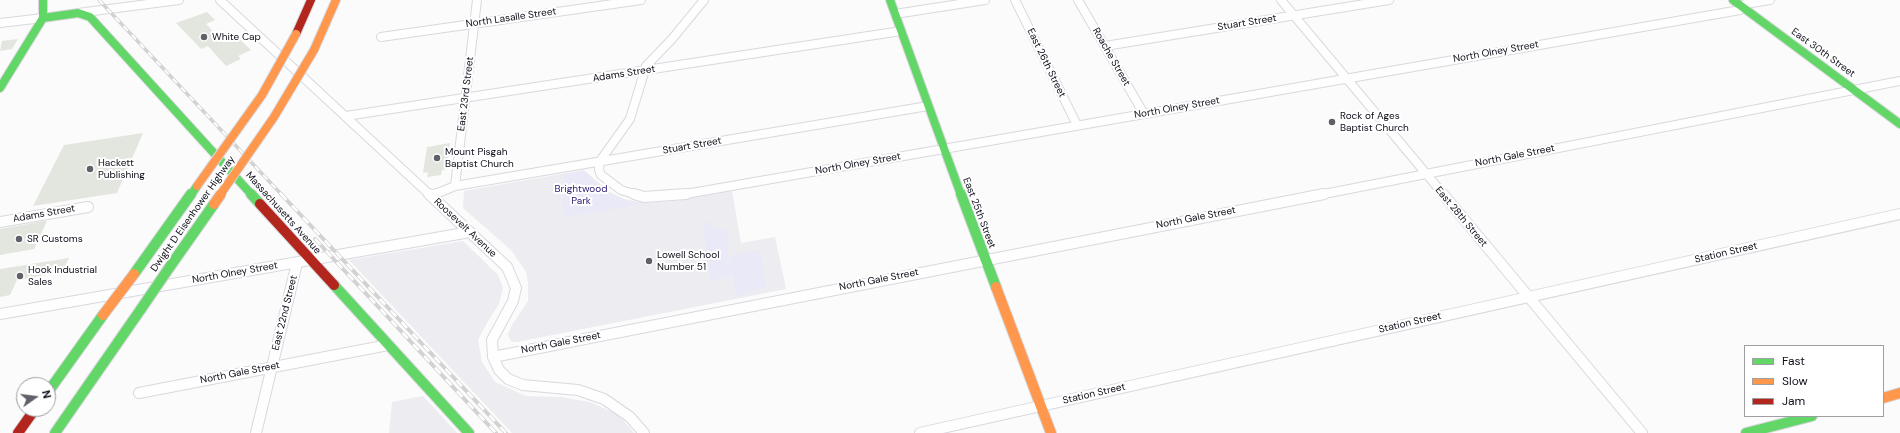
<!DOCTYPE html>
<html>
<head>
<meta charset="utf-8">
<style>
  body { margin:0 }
  #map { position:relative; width:1900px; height:433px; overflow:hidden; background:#fbfbfb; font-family:"DM Sans",sans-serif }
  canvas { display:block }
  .legend { position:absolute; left:1744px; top:345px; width:140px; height:72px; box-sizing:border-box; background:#fff; border:1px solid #9e9ea3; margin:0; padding:5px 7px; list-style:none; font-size:12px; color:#0d0d19 }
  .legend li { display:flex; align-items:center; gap:8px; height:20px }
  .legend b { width:20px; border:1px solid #9e9ea3 }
  .north { position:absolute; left:16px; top:377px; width:40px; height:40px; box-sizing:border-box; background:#fff; border:1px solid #9e9ea3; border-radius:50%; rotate:76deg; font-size:11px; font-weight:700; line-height:16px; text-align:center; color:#0d0d19 }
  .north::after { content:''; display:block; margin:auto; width:14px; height:18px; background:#606068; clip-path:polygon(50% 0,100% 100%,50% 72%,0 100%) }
</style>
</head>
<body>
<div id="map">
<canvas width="1900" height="433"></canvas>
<ul class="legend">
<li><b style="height:5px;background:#63d668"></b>Fast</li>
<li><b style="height:5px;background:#ff974d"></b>Slow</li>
<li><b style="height:5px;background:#b3261e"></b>Jam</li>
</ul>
<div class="north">N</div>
</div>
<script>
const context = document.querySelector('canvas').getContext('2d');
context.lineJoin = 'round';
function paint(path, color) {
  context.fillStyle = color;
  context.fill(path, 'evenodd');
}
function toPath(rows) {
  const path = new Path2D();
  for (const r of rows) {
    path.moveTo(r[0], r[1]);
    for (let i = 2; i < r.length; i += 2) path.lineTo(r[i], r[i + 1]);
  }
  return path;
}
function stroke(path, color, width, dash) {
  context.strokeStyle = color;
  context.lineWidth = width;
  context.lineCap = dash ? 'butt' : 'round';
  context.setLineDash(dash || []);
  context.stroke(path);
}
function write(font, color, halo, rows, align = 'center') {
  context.font = font + ' "DM Sans",sans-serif';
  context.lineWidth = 4;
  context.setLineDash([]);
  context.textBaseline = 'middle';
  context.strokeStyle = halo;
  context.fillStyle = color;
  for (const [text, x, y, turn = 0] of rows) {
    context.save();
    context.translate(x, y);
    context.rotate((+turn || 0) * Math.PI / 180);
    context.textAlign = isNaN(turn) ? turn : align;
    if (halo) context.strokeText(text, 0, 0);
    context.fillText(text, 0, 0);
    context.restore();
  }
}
paint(toPath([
  [584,170,608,191,624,199,645,203,676,201,732,191,741,243,775,237,786,289,517,342,512,342,509,338,508,334,512,325,528,301,528,283,526,272,511,250,463,208,464,191],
  [463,241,498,275,503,288,499,304,488,321,478,340,482,362,495,382,526,396,561,397,590,402,619,415,634,433,512,433,349,260],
  [423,396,457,433,389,433,392,402]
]), '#ececf1');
paint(toPath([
  [583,171,601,188,615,196,629,202,641,204,565,217,563,215,563,174],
  [712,222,712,225,727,232,729,248,727,249,731,276,710,280,703,224],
  [760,250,766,288,752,291,740,297,735,292,730,256]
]), '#e9e9f7');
paint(toPath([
  [207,12,215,20,206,24,221,40,234,34,251,50,238,56,241,59,226,66,208,46,201,49,176,23],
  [18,39,12,49,0,51,2,41],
  [143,133,117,193,33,206,64,145],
  [450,143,447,169,442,170,441,175,427,177,428,172,423,173,427,147],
  [44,221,47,221,34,249,0,255,0,229],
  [69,258,62,272,17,280,10,295,0,297,0,269]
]), '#e3e6df');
const streetFar1 = toPath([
  [220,0,430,195],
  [1015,0,1077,125],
  [1078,0,1144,114],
  [1281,0,1444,195],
  [78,13,179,0],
  [895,14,985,0],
  [0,23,43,18],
  [381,37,641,0],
  [1105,46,1389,0],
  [346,116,901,31],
  [455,186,928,106],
  [433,195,455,186,477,0],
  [637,195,621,190,601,175,599,170,600,161,630,119,646,66,672,39,704,0],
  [680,195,1740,10,1745,4,1770,0],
  [1319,195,1900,81]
]);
const street = toPath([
  [429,194,507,267,516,288,513,301,492,340,493,357,499,370,508,379,523,385,578,390,604,399,630,417,644,433],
  [634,194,644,197,686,194],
  [1443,194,1642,433],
  [431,196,436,194],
  [0,222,88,207],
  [0,314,470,232],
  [493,357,1324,194],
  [139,393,388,345],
  [256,433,297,263],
  [920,433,1900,214]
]);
const fastFar1 = toPath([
  [890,0,961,195],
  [1733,0,1900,124],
  [43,18,78,13,90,17,252,195],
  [0,88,43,18,43,0],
  [191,195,197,186]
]);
const fast = toPath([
  [251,194,260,204],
  [961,194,996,287],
  [169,268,214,204],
  [134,274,191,194],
  [334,285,469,433],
  [48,392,103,315],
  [55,433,141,309],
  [1746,433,1812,416]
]);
const slowFar1 = toPath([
  [314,50,336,0]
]);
const slow = toPath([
  [996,287,1051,433],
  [1883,398,1900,393]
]);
const jamFar1 = toPath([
  [296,34,311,0]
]);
const jam = toPath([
  [260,204,334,285],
  [18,433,35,409]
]);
stroke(streetFar1, '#d8d8df', 10);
stroke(street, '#d8d8df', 12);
stroke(fastFar1, '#d8d8df', 10);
stroke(fast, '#d8d8df', 12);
stroke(slowFar1, '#d8d8df', 10);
stroke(slow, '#d8d8df', 12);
stroke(jamFar1, '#d8d8df', 10);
stroke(jam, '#d8d8df', 12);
stroke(streetFar1, '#fefefe', 8);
stroke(street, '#fefefe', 10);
stroke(fastFar1, '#63d668', 8);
stroke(fast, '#63d668', 10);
stroke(slowFar1, '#ff974d', 8);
stroke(slow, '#ff974d', 10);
stroke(jamFar1, '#b3261e', 8);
stroke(jam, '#b3261e', 10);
const railFar1 = toPath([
  [99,0,282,195]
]);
const rail = toPath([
  [281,194,506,433],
  [315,239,496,433]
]);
stroke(railFar1, '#d2d2d2', 3.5);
stroke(rail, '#d2d2d2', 4);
stroke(railFar1, '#fff', 2, [6]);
stroke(rail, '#fff', 2.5, [8]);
const fastBridge = toPath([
  [141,309,169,268]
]);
const slowBridgeFar1 = toPath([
  [197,186,262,95,296,34],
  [220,195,274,117,314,50]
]);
const slowBridge = toPath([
  [214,204,221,194],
  [103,315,134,274]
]);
stroke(fastBridge, '#d8d8df', 12, []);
stroke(slowBridgeFar1, '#d8d8df', 10, []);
stroke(slowBridge, '#d8d8df', 12, []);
stroke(fastBridge, '#63d668', 10);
stroke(slowBridgeFar1, '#ff974d', 8);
stroke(slowBridge, '#ff974d', 10);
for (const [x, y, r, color] of [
  [204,37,4,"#606068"],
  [1332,122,4,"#606068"],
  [437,158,4,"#606068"],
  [90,169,4,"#606068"],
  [19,239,4,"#606068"],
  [649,261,4,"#606068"],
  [20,276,4,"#606068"]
]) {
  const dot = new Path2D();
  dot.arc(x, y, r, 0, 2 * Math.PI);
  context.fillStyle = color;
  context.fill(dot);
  stroke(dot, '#fff', 1.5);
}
write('10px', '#0d0d19', '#fff', [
  ["North Lasalle Street",511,18,-8],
  ["Stuart Street",1247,23,-9],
  ["North Olney Street",1496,52,-10],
  ["East 30th Street",1823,53,36],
  ["Roache Street",1111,57,60],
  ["East 26th Street",1046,63,64],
  ["Adams Street",624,74,-9],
  ["East 23rd Street",466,94,-83],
  ["North Olney Street",1177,108,-10],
  ["Stuart Street",692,146,-10],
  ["North Gale Street",1515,156,-11],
  ["North Olney Street",858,164,-10],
  ["Massachusetts Avenue",283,213,48],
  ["East 25th Street",979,213,69],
  ["Adams Street",44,214,-10],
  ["Dwight D Eisenhower Highway",193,214,-55],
  ["East 28th Street",1461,217,50],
  ["North Gale Street",1196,218,-11],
  ["Roosevelt Avenue",465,228,43],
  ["Station Street",1726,253,-13],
  ["North Olney Street",235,273,-10],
  ["North Gale Street",879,280,-11],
  ["East 22nd Street",285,313,-76],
  ["Station Street",1410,323,-13],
  ["North Gale Street",561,343,-11],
  ["North Gale Street",240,373,-11],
  ["Station Street",1094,394,-13]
]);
write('10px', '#0d0d19', '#fff', [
  ["White Cap",212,37],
  ["Rock of Ages",1340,116],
  ["Baptist Church",1340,128],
  ["Mount Pisgah",445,152],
  ["Baptist Church",445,164],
  ["Hackett",98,163],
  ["Publishing",98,175],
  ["SR Customs",27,239],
  ["Lowell School",657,255],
  ["Number 51",657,267],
  ["Hook Industrial",28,270],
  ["Sales",28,282]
], 'left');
write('10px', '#332175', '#fff', [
  ["Brightwood",581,189],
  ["Park",581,201]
]);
</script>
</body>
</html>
